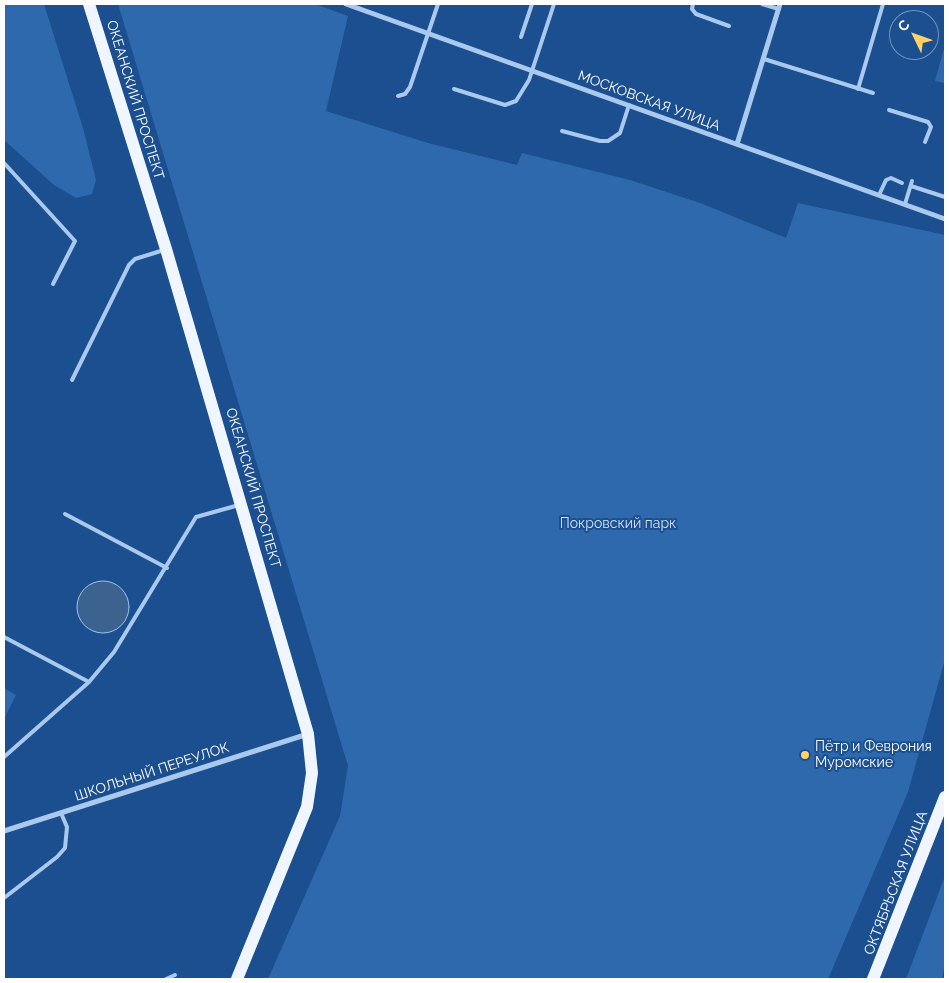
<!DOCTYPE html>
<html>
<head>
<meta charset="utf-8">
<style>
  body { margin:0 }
  #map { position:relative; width:949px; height:983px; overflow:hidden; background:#1b4f8f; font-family:Raleway,sans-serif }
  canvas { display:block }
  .frame { position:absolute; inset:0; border:5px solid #fff; pointer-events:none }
  .north { position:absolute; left:889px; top:10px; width:50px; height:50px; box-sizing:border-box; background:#1b4f8f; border:1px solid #7695bc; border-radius:50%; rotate:312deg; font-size:14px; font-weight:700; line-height:20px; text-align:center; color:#fff }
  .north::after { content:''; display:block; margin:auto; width:18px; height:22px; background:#ffd166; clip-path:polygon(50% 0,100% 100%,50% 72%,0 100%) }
</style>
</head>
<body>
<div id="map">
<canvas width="949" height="983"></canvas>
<div class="frame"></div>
<div class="north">С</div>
</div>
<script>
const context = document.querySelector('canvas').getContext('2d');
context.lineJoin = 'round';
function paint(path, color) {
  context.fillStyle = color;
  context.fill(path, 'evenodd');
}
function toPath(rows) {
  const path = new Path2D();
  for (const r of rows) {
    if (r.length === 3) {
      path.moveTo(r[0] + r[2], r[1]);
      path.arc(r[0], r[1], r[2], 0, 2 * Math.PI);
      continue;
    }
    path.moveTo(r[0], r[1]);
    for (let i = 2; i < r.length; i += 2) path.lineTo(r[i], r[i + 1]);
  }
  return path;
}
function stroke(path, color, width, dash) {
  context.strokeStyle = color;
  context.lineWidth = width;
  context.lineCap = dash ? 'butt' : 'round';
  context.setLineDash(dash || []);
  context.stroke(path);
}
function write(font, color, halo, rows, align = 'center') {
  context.font = font + ' Raleway,sans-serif';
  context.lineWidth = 4;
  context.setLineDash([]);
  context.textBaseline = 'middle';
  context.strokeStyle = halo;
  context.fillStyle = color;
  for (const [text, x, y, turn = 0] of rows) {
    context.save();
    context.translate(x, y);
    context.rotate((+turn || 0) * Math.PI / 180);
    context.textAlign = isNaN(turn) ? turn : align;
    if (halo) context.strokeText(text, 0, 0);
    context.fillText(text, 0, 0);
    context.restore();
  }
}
paint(toPath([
  [4,4,44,4,83,128,96,180,92,194,76,198,54,185,4,140],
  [118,4,315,4,348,16,326,111,428,143,517,165,522,153,630,180,703,204,786,238,798,203,945,235,945,659,908,792,828,979,268,979,340,816,348,766],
  [945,45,945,83,935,81],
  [4,688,16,695,4,719],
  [945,876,945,962,942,979,906,979]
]), '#2e69ad');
const water = toPath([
  [103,607,26]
]);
paint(water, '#3c6290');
stroke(water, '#9cc4f0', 1);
stroke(toPath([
  [693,4,692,9,696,14,729,26],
  [762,4,779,9],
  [521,37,532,4],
  [764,59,873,93],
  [454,89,505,105,516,101,529,80,554,4],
  [858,89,883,4],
  [398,96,405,94,410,87,438,4],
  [889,110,928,122,931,127,925,142],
  [562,131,600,141,608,141,620,133,629,105],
  [4,163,75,241,53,284],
  [911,186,945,197],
  [879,195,886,180,891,178,902,183],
  [905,204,912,181],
  [72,380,129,265,135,259,164,250],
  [65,514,167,568],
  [4,637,89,682],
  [4,757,89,682,114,652,196,517,239,505],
  [4,898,57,857,65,848,67,827,61,813],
  [166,979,175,975]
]), '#a9c9ee', 4);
stroke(toPath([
  [346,4,945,219],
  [737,144,780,4],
  [4,831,308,734]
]), '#a9c9ee', 5);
stroke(toPath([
  [89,4,166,249,308,734,312,773,307,807,237,979],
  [873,979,945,797]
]), '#f0f6ff', 12);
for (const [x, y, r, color] of [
  [805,755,5,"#ffd166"]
]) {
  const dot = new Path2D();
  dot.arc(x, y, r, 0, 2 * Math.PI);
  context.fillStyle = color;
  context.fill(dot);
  stroke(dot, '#1b4f8f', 2);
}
write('14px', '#fff', '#1b4f8f', [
  ["ОКЕАНСКИЙ ПРОСПЕКТ",135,100,73],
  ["МОСКОВСКАЯ УЛИЦА",649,101,20],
  ["ОКЕАНСКИЙ ПРОСПЕКТ",253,488,74],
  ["ШКОЛЬНЫЙ ПЕРЕУЛОК",152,772,-18],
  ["ОКТЯБРЬСКАЯ УЛИЦА",896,883,-69]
]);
write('14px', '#cfe3fa', '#1b4f8f', [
  ["Покровский парк",618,524]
]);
write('14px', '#fff', '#1b4f8f', [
  ["Пётр и Феврония",815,747],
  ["Муромские",815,763]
], 'left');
</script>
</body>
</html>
